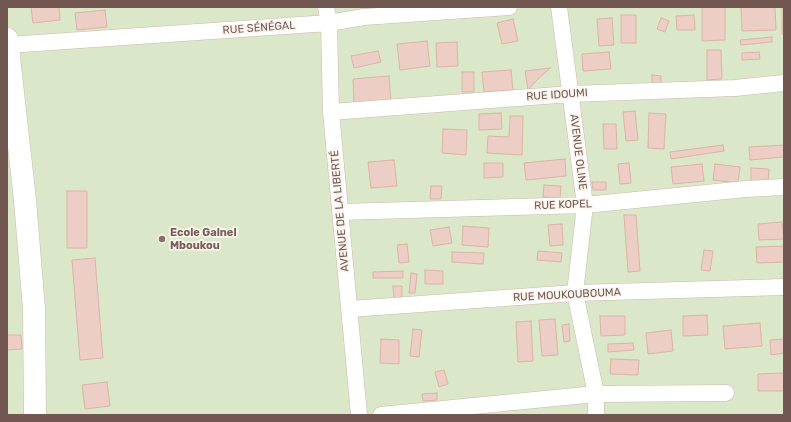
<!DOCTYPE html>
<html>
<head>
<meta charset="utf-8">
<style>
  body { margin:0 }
  #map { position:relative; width:791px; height:422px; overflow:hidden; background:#faf1ea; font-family:Rubik,sans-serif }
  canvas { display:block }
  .frame { position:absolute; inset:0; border:8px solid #725750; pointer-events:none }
</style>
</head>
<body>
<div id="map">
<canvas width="791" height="422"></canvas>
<div class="frame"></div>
</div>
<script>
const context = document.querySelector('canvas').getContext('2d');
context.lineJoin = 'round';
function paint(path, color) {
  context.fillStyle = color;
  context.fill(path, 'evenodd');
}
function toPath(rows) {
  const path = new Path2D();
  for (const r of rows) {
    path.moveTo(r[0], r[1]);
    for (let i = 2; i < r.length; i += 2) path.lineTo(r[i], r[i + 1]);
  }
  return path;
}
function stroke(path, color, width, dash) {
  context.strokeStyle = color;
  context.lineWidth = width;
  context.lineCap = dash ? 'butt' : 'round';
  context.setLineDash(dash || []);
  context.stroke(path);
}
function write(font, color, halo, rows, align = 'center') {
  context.font = font + ' Rubik,sans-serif';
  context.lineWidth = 3.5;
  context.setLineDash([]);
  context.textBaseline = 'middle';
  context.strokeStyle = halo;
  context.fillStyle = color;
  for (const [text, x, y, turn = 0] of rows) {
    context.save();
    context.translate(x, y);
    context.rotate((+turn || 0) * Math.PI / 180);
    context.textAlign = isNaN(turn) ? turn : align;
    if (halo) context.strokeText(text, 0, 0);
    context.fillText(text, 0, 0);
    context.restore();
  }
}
paint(toPath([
  [7,7,784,7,784,415,7,415]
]), '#dae7c9');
const building = toPath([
  [31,7,59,7,60,20,33,23,31,7],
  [702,7,725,7,725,40,702,41,702,7],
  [741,7,775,7,776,30,742,31,741,7],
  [782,7,784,7,784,34,782,34,782,7],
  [105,10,107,27,77,30,75,13,105,10],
  [621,15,636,15,636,43,621,43,621,15],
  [694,15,695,30,677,30,676,16,694,15],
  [612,18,614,45,599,46,597,19,612,18],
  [661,18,669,21,665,32,657,29,661,18],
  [513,19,518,41,502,44,497,23,513,19],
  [772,37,772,42,741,45,740,40,772,37],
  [427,41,430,66,400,70,397,44,427,41],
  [457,42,458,66,437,67,436,43,457,42],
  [707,50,721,50,722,79,707,80,707,50],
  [378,51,381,62,354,68,351,56,378,51],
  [609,52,611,69,583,71,582,54,609,52],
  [759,52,760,59,742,60,742,53,759,52],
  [550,68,537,80,528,90,525,71,550,68],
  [511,70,513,90,484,92,482,72,511,70],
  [462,72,474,72,474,92,462,92,462,72],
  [652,75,661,76,661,84,652,84,652,75],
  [389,76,391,103,354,105,353,79,389,76],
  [635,111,638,140,626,141,623,112,635,111],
  [501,113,502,129,479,130,479,114,501,113],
  [649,113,666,114,664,149,648,148,649,113],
  [510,116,523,116,522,155,487,153,488,136,509,137,510,116],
  [603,124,616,124,617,149,604,149,603,124],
  [443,129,467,130,466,155,442,153,443,129],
  [723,145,724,151,671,159,670,152,723,145],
  [784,145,784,157,750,160,749,147,784,145],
  [565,159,566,176,526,180,524,163,565,159],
  [394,160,397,186,371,188,368,162,394,160],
  [484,163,503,163,503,177,484,178,484,163],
  [629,163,631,183,620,184,618,164,629,163],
  [702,164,704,181,673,184,671,167,702,164],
  [715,164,740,167,738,183,713,180,715,164],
  [751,168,769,169,768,183,751,182,751,168],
  [592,182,606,182,606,190,593,190,592,182],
  [544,185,561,186,560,198,543,197,544,185],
  [431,186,442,186,441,199,430,199,431,186],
  [67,191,87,191,87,248,67,248,67,191],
  [624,215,636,215,640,271,628,272,624,215],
  [782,222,784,239,759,240,758,224,782,222],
  [562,224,563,245,550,246,548,225,562,224],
  [463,226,489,228,488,247,462,245,463,226],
  [449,227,452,243,433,246,430,230,449,227],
  [407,244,409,262,399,263,397,245,407,244],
  [784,246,784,262,757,263,756,247,784,246],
  [704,250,713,251,710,271,701,270,704,250],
  [538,251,562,253,561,262,537,260,538,251],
  [452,252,484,253,483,264,452,262,452,252],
  [95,258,103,358,80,360,72,260,95,258],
  [425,270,443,271,443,284,425,284,425,270],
  [403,271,403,278,373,278,373,272,403,271],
  [411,273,417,274,415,293,409,293,411,273],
  [393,286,402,286,402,297,394,298,393,286],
  [707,315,708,335,683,336,683,316,707,315],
  [600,316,625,316,625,335,601,336,600,316],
  [555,319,558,355,542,356,539,320,555,319],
  [531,321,533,361,518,362,516,322,531,321],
  [760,323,762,346,725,349,723,326,760,323],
  [569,324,570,341,564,342,562,325,569,324],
  [413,329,422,330,419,357,410,356,413,329],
  [671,330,673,351,648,354,646,333,671,330],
  [7,335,21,335,22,349,7,350,7,335],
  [381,339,399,340,399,364,380,363,381,339],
  [784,339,784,353,771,355,770,340,784,339],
  [633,343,634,350,608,352,608,344,633,343],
  [611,359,639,360,638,375,610,374,611,359],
  [444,370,448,384,439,387,435,372,444,370],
  [784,373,784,391,758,391,758,374,784,373],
  [107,382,110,406,85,409,82,385,107,382],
  [437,393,437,400,423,401,422,394,437,393]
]);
paint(building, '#eccec4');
stroke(building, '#ddb3a7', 1);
const minor = toPath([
  [326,7,329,23,331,112,359,415],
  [559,7,585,205,575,293,596,394,596,415],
  [8,45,329,23,364,17,509,7],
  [331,112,571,94,735,88,784,83],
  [340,212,585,205,746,189,784,187],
  [350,309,575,293,784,287],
  [381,415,596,394,726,393]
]);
const secondary = toPath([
  [7,39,25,200,34,309,35,415]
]);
stroke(minor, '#cbb9b1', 17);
stroke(secondary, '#cfbab2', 23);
stroke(minor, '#fff', 16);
stroke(secondary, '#fff', 22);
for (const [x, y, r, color] of [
  [162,239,4,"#8d6e63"]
]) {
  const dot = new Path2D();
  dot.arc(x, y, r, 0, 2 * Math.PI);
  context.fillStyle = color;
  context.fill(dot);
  stroke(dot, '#fdf6f0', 1.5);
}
write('11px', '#725750', '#fdf6f0', [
  ["RUE SÉNÉGAL",259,28,-4],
  ["RUE IDOUMI",557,95,-4],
  ["AVENUE OLINE",578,152,83],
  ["RUE KOPEL",563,205,-2],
  ["AVENUE DE LA LIBERTÉ",340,211,-95],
  ["RUE MOUKOUBOUMA",567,295,-3]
]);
write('bold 11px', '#785e54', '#fdf6f0', [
  ["Ecole Galnel",170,233],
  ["Mboukou",170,246]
], 'left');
</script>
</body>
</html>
